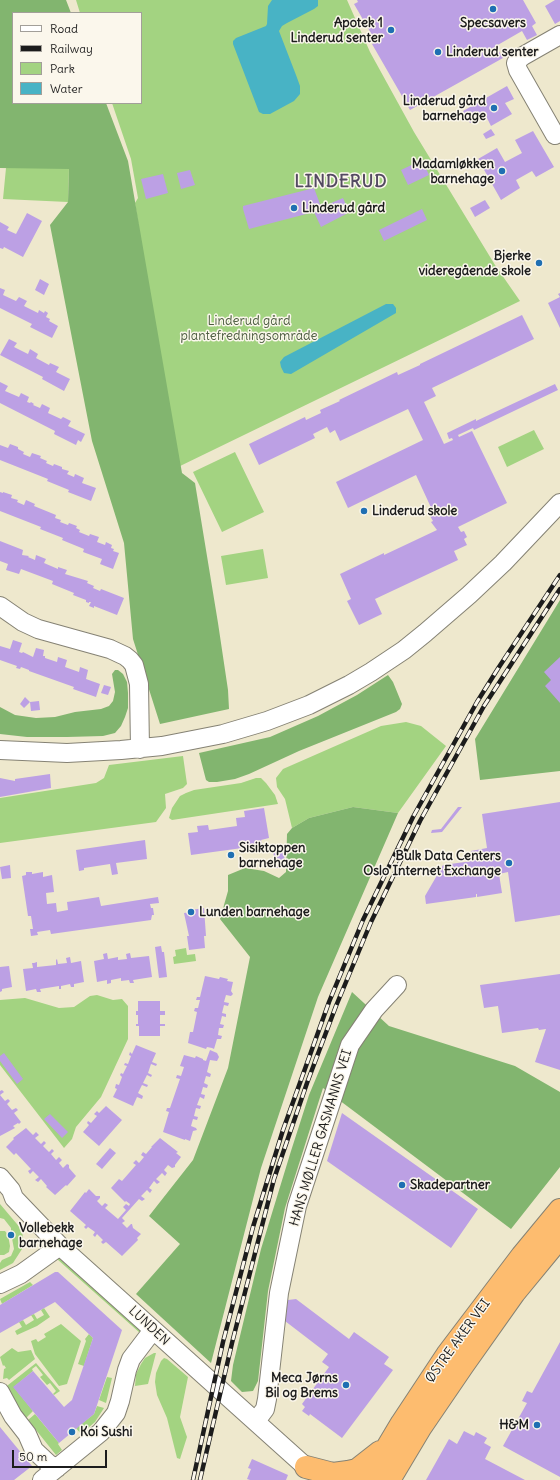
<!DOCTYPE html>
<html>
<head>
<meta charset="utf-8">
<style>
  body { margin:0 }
  #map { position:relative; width:560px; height:1480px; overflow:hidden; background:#eee8cd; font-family:Delius,sans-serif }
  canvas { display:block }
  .legend { position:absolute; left:12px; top:12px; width:130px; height:92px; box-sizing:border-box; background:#fbf7ec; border:1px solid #a29f99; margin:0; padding:5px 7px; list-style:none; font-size:12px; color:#1c1c1c }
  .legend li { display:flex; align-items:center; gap:8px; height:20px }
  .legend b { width:20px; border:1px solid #a29f99 }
  .scale { position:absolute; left:12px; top:1450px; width:95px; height:18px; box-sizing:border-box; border:2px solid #1c1c1c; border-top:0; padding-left:5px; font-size:12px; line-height:14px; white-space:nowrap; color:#1c1c1c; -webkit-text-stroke:3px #fbf7ec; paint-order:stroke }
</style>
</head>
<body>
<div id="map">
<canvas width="560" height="1480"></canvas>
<ul class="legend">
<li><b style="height:5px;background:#fff"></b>Road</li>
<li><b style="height:5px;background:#1c1c1c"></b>Railway</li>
<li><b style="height:11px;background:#a3d381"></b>Park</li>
<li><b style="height:11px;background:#48b3c5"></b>Water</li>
</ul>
<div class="scale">50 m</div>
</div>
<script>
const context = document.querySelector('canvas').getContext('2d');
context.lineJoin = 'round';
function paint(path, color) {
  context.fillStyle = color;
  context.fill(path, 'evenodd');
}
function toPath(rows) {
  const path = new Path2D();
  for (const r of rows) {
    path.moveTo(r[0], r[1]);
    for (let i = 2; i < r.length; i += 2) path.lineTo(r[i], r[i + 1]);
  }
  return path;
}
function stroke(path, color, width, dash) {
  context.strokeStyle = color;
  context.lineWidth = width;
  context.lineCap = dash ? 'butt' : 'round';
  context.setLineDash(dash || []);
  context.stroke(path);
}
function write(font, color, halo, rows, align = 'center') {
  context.font = font + ' Delius,sans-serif';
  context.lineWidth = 3;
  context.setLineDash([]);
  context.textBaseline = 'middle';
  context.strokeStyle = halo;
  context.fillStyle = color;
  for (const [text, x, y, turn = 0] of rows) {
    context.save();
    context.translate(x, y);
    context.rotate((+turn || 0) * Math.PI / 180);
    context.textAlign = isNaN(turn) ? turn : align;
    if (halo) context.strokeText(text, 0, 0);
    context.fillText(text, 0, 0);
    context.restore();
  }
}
paint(toPath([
  [76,0,347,0,370,52,414,132,495,265,520,301,176,468,135,203,138,198,131,159,112,103,141,103,141,13,80,13],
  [6,168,69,168,68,202,3,199],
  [534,430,544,449,507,467,498,447],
  [235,452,264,512,222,532,193,472],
  [263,549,268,578,226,585,221,556],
  [406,722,421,726,446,746,398,813,353,807,309,818,292,828,285,799,277,787,276,778,283,769,381,726],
  [183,756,187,784,183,788,165,794,166,808,156,822,0,843,0,798,96,783,104,778,109,765],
  [256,778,261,778,266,783,275,795,278,804,172,820,169,818,172,808,180,796,186,793,194,790,241,783],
  [186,948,187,955,195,954,196,961,174,964,173,957,176,956,175,950],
  [97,995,113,1000,122,999,128,1006,128,1039,101,1097,76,1127,72,1139,64,1148,0,1065,0,1000,25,998,59,1008,74,1007,90,996],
  [0,1204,22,1230,23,1239,22,1249,13,1263,0,1270,0,1263,2,1260,11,1256,14,1249,11,1233,11,1228,4,1219,0,1218],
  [0,1231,5,1231,8,1235,10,1246,9,1252,4,1255,0,1255],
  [63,1258,140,1328,140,1333,57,1259],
  [30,1282,33,1285,2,1304,0,1299],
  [44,1308,50,1317,37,1326,17,1335,15,1331,22,1327,19,1322,23,1320,26,1325,34,1320,31,1315,34,1314,37,1319,44,1315,41,1310],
  [61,1324,81,1341,67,1384,59,1386,35,1354,31,1341,36,1339,38,1342,46,1337,44,1334],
  [89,1334,93,1338,84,1366,78,1364,86,1341,85,1339],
  [12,1348,18,1352,31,1350,35,1359,9,1380,7,1378,3,1379,4,1369,6,1368,4,1365,3,1366,0,1357],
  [154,1353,156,1353,148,1384,135,1386,136,1374,141,1364,145,1358],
  [164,1358,167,1359,188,1377,180,1417,187,1437,180,1459,177,1458,167,1418,157,1395,155,1382,156,1373,161,1361],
  [36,1363,60,1391,54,1395,53,1394,56,1391,50,1383,47,1385,40,1377,43,1375,36,1366,32,1369,33,1371,14,1387,33,1411,26,1418,3,1389],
  [107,1377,112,1378,106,1403,99,1400],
  [97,1406,104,1408,95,1422,81,1434,76,1428,94,1414],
  [35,1414,59,1443,58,1444,62,1450,56,1455,28,1420]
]), '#a3d381');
paint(toPath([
  [0,0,66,0,71,13,13,13,13,103,106,103,128,161,182,473,195,483,218,623,228,690,229,709,160,724,133,639,124,543,92,441,50,225,68,202,69,169,0,168],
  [560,600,560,771,480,780,475,739],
  [115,670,118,670,123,674,127,682,128,693,128,708,125,717,121,726,115,733,103,736,67,737,27,737,0,734,0,707,15,715,36,718,55,717,75,712,101,709,109,706,113,701,115,692,112,674],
  [388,675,393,682,402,704,400,709,396,712,299,751,249,774,235,779,217,782,209,782,206,780,199,753,270,737,318,716,357,695],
  [353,807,398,813,318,997,261,1168,211,1363,136,1294,180,1244,149,1216,193,1160,228,1068,250,957,220,919,228,891,228,875,245,868,264,871,279,878,286,872,287,834,292,828,309,818],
  [352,992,389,1026,515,1066,560,1092,560,1167,511,1229,323,1088,285,1208,268,1291,258,1381,253,1391,242,1392,231,1381,233,1365,261,1249,291,1151,309,1095]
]), '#82b56f');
paint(toPath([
  [272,0,318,0,318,6,314,9,287,23,282,26,279,31,296,75,300,86,300,94,294,101,270,114,263,114,259,112,233,44,233,41,236,38,266,26,267,24,268,6],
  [386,304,393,304,396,308,396,313,291,374,284,373,281,367,280,362,284,357]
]), '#48b3c5');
paint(toPath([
  [357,0,523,0,536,23,532,26,537,35,527,40,522,31,496,46,503,58,410,110,372,44,376,42,354,4,358,2],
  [555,0,560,0,560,21,555,24,545,6],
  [507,86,514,99,505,103,512,114,491,126,485,114,470,123,463,111],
  [491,129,495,135,486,139,483,134],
  [533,131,554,167,536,177,532,171,516,180,520,188,501,200,478,159,497,148,505,162,522,153,515,140],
  [422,160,429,175,408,185,401,170],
  [190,170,195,185,181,189,177,173],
  [163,174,168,193,146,199,141,179],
  [314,188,320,204,323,204,324,206,343,198,346,205,344,206,348,213,321,227,314,212,249,229,243,209,243,206],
  [485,200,490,208,475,217,470,208],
  [422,209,427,220,384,241,379,230],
  [27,213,42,221,23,257,4,247,3,249,0,248,0,222,9,227,7,230,16,234],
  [40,279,49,284,44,295,35,290],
  [0,288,5,290,3,295,16,301,19,297,27,301,24,306,38,313,39,310,44,313,45,311,48,313,46,317,50,319,49,321,58,326,52,338,30,327,32,324,0,308],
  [560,293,560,328,548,303,560,297,558,294],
  [522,315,534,339,432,388,436,396,424,402,444,444,453,440,452,438,449,439,447,433,476,419,476,421,555,384,558,390,474,430,473,428,458,435,459,437,472,431,507,503,458,527,461,532,464,531,467,537,464,539,467,545,454,551,458,560,375,599,382,614,359,625,347,601,351,599,340,574,384,553,384,555,437,530,431,522,433,521,430,516,434,514,416,475,348,508,336,482,423,440,408,409,340,441,335,430,330,433,327,427,313,434,315,438,259,465,249,444,305,417,306,420,321,413,320,410,340,401,339,400,397,372,398,375,420,365,420,364],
  [9,339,17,343,14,347,28,354,30,349,38,354,36,358,49,365,50,363,59,367,56,372,70,379,64,391,42,379,43,377,0,355],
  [0,382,8,386,5,391,19,397,21,393,29,397,27,402,30,403,31,402,34,404,33,405,40,408,42,404,50,408,48,413,61,419,63,417,71,421,68,426,85,434,81,442,78,440,76,445,54,434,55,431,0,403],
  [10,444,18,447,18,449,24,452,23,454,30,457,32,453,41,456,40,458,47,461,46,463,53,466,54,464,62,467,62,469,69,471,67,474,74,477,75,474,84,478,82,483,96,488,91,501,68,492,69,490,47,481,48,479,0,460,0,445,8,448],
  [0,492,3,493,3,492,12,495,11,498,18,500,17,502,24,505,26,500,35,504,34,506,56,515,55,518,61,520,60,522,68,525,69,523,77,526,76,528,80,530,79,532,89,536,90,534,99,537,97,542,105,545,106,542,112,545,111,548,114,549,113,551,119,553,113,569,100,564,102,559,83,552,84,549,62,540,63,538,40,529,41,527,0,511],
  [0,541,23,550,22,555,29,556,28,557,35,560,36,555,46,559,44,563,58,569,58,567,67,570,65,574,88,581,87,583,94,586,93,588,100,591,101,589,124,598,117,615,94,606,94,608,89,606,91,602,89,602,89,603,86,602,86,600,73,595,74,593,52,584,53,581,21,569,19,574,6,570,8,564,0,561],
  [13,640,22,643,19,652,22,653,23,652,33,657,36,648,44,650,43,656,45,656,45,658,57,662,58,657,67,660,65,667,79,672,80,667,88,670,86,679,100,684,96,697,73,689,74,687,29,671,29,670,21,667,20,669,16,668,17,666,0,660,0,646,10,649],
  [560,657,560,703,545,686,551,680,544,672],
  [104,685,111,687,108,695,101,693],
  [25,697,30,702,24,708,20,704],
  [39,701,40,710,31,711,30,702],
  [50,774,51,788,0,797,0,778,15,781,15,779],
  [560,802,560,915,515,922,508,872,499,874,502,893,477,897,477,894,476,894,476,897,426,904,425,896,443,865,472,861,471,851,487,848,482,814],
  [458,807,462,807,442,832,431,833,432,830,441,829],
  [264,808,269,838,261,840,262,844,257,845,257,846,191,855,188,833,198,832,197,826,208,825,209,830,237,826,236,818,245,817,244,811],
  [145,840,147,859,116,863,118,874,112,875,110,864,84,868,84,870,79,871,76,850],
  [283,850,286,867,276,868,273,851],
  [10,865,11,878,2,879,0,867],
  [26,872,32,872,32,874,43,872,43,877,52,875,54,892,46,893,47,904,56,903,57,912,68,910,67,902,99,897,101,906,158,897,159,903,150,904,151,908,153,908,154,915,152,915,151,920,51,934,50,930,37,932,38,935,31,936,30,929,33,929,31,916,28,916,22,876,26,875],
  [204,908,206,936,204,936,205,948,189,950,187,936,189,936,184,913,191,912,191,910],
  [161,946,162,952,164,952,167,977,159,978,155,947],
  [107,953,108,959,118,957,118,960,127,959,126,954,130,953,131,958,149,956,152,977,133,980,134,983,130,983,129,980,121,981,121,978,111,980,111,983,107,984,107,980,97,982,94,961,104,959,103,954],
  [70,957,71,963,81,961,84,982,74,984,74,987,71,987,70,984,61,986,61,989,59,989,59,986,40,989,41,992,37,992,36,989,26,991,23,969,33,968,32,963,34,963,37,962,37,967,56,965,56,960,57,959,58,964,67,963,66,958],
  [9,966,12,987,2,989,2,991,0,992,0,967],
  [560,974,560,1070,535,1062,546,1029,539,1030,538,1028,502,1033,498,1006,484,1008,480,985],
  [205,976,219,979,220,977,228,979,227,981,233,982,231,991,233,994,231,996,226,995,224,1002,229,1003,228,1006,224,1005,222,1013,226,1014,226,1017,222,1016,220,1024,224,1025,223,1028,219,1028,218,1035,222,1036,221,1039,217,1039,214,1049,212,1048,207,1047,206,1049,188,1043,190,1032,193,1032,197,1012,194,1011,195,1008,198,1008,200,1000,196,1000,197,997,200,997],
  [138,1001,160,1001,160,1011,165,1011,165,1015,160,1015,160,1024,165,1024,165,1026,160,1026,160,1036,139,1036,139,1026,136,1026,136,1024,138,1024,138,1015,136,1015,136,1011,138,1011],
  [136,1045,156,1053,152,1062,157,1064,156,1066,151,1064,148,1073,152,1075,151,1077,147,1075,143,1083,148,1085,147,1087,142,1085,138,1093,143,1096,142,1099,137,1097,133,1106,113,1097,117,1089,115,1088,116,1084,119,1085,122,1077,120,1075,121,1073,123,1074,127,1066,124,1065,125,1063,128,1064,131,1056,129,1055,130,1052,132,1054],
  [210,1050,217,1053,219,1057,217,1061,210,1060,207,1072,211,1074,210,1077,206,1076,204,1083,208,1085,207,1088,203,1087,201,1094,205,1095,204,1099,200,1097,197,1105,201,1106,200,1109,196,1108,194,1116,198,1117,197,1120,193,1119,191,1126,196,1128,197,1130,193,1131,190,1141,185,1139,185,1140,163,1132,169,1112,166,1111,167,1108,170,1108,180,1079,176,1078,177,1075,181,1076,184,1067,180,1066,184,1055,195,1058,196,1056,203,1059,203,1060,206,1061],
  [4,1053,23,1079,17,1084,0,1061,0,1056],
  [2,1090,4,1092,0,1095,5,1101,8,1099,10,1101,7,1104,12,1110,16,1108,18,1110,14,1113,21,1122,19,1124,18,1123,13,1126,15,1128,0,1136,0,1091],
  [106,1106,122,1120,99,1146,83,1132,89,1125,87,1123,88,1121,91,1123,97,1116,94,1114,97,1111,99,1113],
  [342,1113,478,1209,451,1248,327,1161],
  [50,1114,68,1132,62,1138,44,1119],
  [26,1128,33,1135,36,1132,39,1135,35,1138,41,1144,44,1141,46,1143,43,1146,49,1152,52,1149,54,1151,51,1154,56,1160,59,1157,62,1160,59,1163,63,1168,67,1164,69,1165,69,1168,76,1176,67,1186,66,1185,55,1195,46,1187,47,1186,41,1179,38,1182,35,1180,39,1177,33,1171,30,1174,28,1171,31,1169,16,1153,14,1155,6,1147,14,1139,13,1138],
  [160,1138,178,1152,176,1153,181,1157,175,1165,175,1167,172,1168,168,1165,164,1170,167,1173,165,1176,162,1173,156,1179,160,1182,157,1184,154,1181,149,1188,152,1190,150,1193,147,1190,141,1196,145,1199,142,1201,139,1199,122,1218,125,1221,122,1223,127,1228,131,1224,132,1224,133,1228,141,1234,137,1238,138,1240,122,1256,106,1242,103,1244,101,1242,103,1240,97,1234,95,1237,93,1235,95,1232,88,1227,86,1229,84,1227,86,1225,70,1211,85,1192,86,1193,89,1189,96,1196,100,1196,100,1198,97,1201,102,1206,105,1203,108,1205,105,1208,118,1219,126,1210,123,1207,126,1204,129,1206,130,1204,126,1201,125,1202,111,1188,119,1179,122,1181,136,1165,133,1163,136,1160,139,1163,144,1157,141,1155,143,1152,146,1154,152,1147,151,1147],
  [110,1148,116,1153,102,1169,96,1164],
  [55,1272,58,1272,122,1330,94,1414,59,1443,13,1387,33,1371,64,1407,72,1400,93,1338,55,1302,0,1333,0,1305],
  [296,1299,349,1339,354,1332,389,1357,384,1364,393,1370,342,1438,310,1414,309,1416,302,1411,305,1407,302,1404,329,1367,322,1362,328,1354,285,1321,288,1300],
  [560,1342,560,1477,503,1446,527,1403,522,1401,527,1391,532,1393],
  [0,1427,32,1466,14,1480,0,1480],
  [464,1431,474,1436,476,1432,487,1438,484,1443,491,1447,485,1459,525,1480,426,1480,449,1439,457,1444],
  [252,1459,288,1475,286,1480,250,1480,247,1479,251,1469,248,1468]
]), '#bca0e4');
const minor = toPath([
  [555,135,518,70,516,63,518,60,523,56,560,35],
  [0,606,23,622,38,629,110,649,125,656,130,660,134,665,139,684,140,749],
  [0,750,67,753,121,750,162,746,223,734,267,721,309,705,349,685,371,672,404,650,425,633,469,595,503,563,560,503],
  [0,1177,11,1190,14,1198,60,1246,306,1467],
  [0,1284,21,1274,60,1246],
  [0,1392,13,1416,27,1434,34,1450,49,1464,57,1468],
  [256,1421,265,1409,267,1399,279,1293,297,1206,350,1045,374,1010,397,985],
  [42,1480,101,1432,116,1413,120,1401,127,1370,131,1359,153,1330]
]);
const highway = toPath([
  [306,1467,333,1474,348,1472,357,1470,380,1452],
  [368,1480,402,1423,447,1355,522,1256,560,1210],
  [389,1480,420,1428,463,1365,514,1293,560,1237]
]);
stroke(minor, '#858274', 20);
stroke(highway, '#858274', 24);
stroke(minor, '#fff', 18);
stroke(highway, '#fdbc6f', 22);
const rail = toPath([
  [193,1480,223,1342,253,1227,283,1130,329,1002,363,920,413,817,477,702,499,667,560,575],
  [200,1480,232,1343,274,1179,307,1083,336,1006,371,922,420,821,484,706,560,589]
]);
stroke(rail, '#1c1c1c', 4.5);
stroke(rail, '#fbf7ec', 3, [9]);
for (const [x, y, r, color] of [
  [493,9,4,"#1f6fb2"],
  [391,30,4,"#1f6fb2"],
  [438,52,4,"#1f6fb2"],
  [494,108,4,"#1f6fb2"],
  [502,171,4,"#1f6fb2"],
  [294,208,4,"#1f6fb2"],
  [539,263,4,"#1f6fb2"],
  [364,511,4,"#1f6fb2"],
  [231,855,4,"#1f6fb2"],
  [509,863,4,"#1f6fb2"],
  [191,912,4,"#1f6fb2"],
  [402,1185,4,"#1f6fb2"],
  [11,1235,4,"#1f6fb2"],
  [346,1385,4,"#1f6fb2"],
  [537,1425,4,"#1f6fb2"],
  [72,1432,4,"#1f6fb2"]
]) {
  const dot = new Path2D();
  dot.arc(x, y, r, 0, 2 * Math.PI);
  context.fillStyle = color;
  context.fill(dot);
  stroke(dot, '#fbf7ec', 1.5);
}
write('bold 13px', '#1c1c1c', '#fbf7ec', [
  ["Apotek 1",383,23,"right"],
  ["Linderud senter",383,38,"right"],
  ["Specsavers",493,23,"center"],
  ["Linderud senter",446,52],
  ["Linderud gård",486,101,"right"],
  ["barnehage",486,116,"right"],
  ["Madamløkken",494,164,"right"],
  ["barnehage",494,179,"right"],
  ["Linderud gård",302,208],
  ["Bjerke",531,256,"right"],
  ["videregående skole",531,271,"right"],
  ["Linderud skole",372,511],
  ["Sisiktoppen",239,848],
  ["barnehage",239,863],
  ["Bulk Data Centers",501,856,"right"],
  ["Oslo Internet Exchange",501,871,"right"],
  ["Lunden barnehage",199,912],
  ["Skadepartner",410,1185],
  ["Vollebekk",19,1228],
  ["barnehage",19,1243],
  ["Meca Jørns",338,1378,"right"],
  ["Bil og Brems",338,1393,"right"],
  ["H&M",529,1425,"right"],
  ["Koi Sushi",80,1432]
], 'left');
write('13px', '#4b5c3f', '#fbf7ec', [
  ["Linderud gård",249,321],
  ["plantefredningsområde",249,336]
]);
write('13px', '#1c1c1c', '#fbf7ec', [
  ["HANS MØLLER GASMANNS VEI",321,1138,-73],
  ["LUNDEN",149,1326,43],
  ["ØSTRE AKER VEI",458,1341,-54]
]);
context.letterSpacing = '1px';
write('bold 17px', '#544a62', '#fbf7ec', [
  ["LINDERUD",341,182]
]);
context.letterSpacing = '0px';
</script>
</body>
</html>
